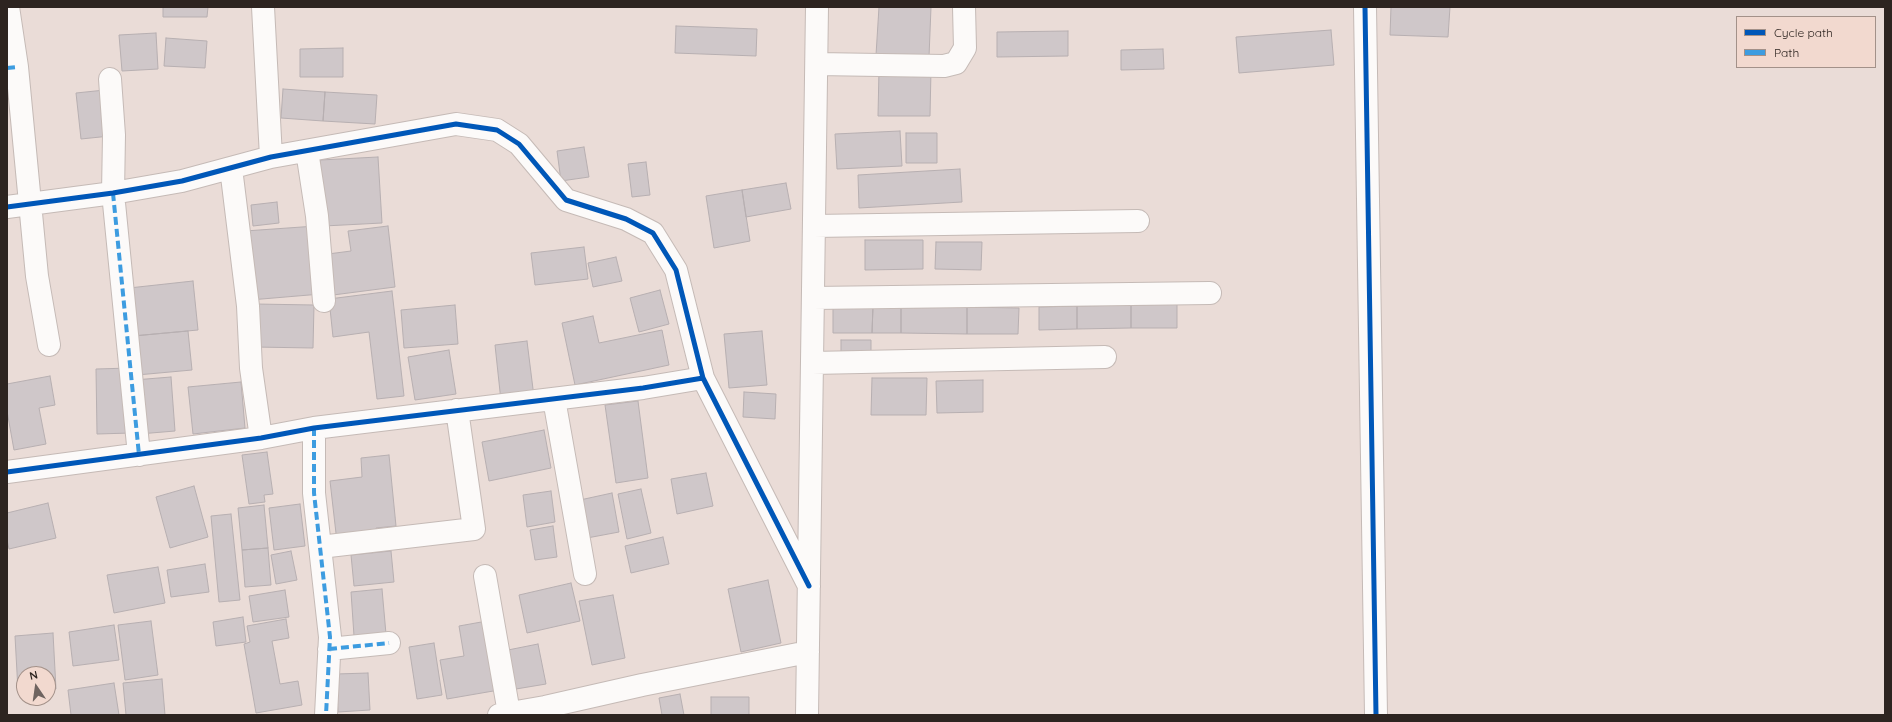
<!DOCTYPE html>
<html>
<head>
<meta charset="utf-8">
<style>
  body { margin:0 }
  #map { position:relative; width:1892px; height:722px; overflow:hidden; background:#eadcd7; font-family:Quicksand,sans-serif }
  canvas { display:block }
  .frame { position:absolute; inset:0; border:8px solid #2d2420; pointer-events:none }
  .legend { position:absolute; left:1736px; top:16px; width:140px; height:52px; box-sizing:border-box; background:#f2d9cf; border:1px solid #a39189; margin:0; padding:5px 7px; list-style:none; font-size:12px; color:#2d2420 }
  .legend li { display:flex; align-items:center; gap:8px; height:20px }
  .legend b { width:20px; border:1px solid #a39189 }
  .north { position:absolute; left:16px; top:666px; width:40px; height:40px; box-sizing:border-box; background:#f2d9cf; border:1px solid #a39189; border-radius:50%; rotate:347deg; font-size:11px; font-weight:700; line-height:16px; text-align:center; color:#2d2420 }
  .north::after { content:''; display:block; margin:auto; width:14px; height:18px; background:#6f6460; clip-path:polygon(50% 0,100% 100%,50% 72%,0 100%) }
</style>
</head>
<body>
<div id="map">
<canvas width="1892" height="722"></canvas>
<div class="frame"></div>
<ul class="legend">
<li><b style="height:5px;background:#0057b8"></b>Cycle path</li>
<li><b style="height:5px;background:#3d9ce0"></b>Path</li>
</ul>
<div class="north">N</div>
</div>
<script>
const context = document.querySelector('canvas').getContext('2d');
context.lineJoin = 'round';
function paint(path, color) {
  context.fillStyle = color;
  context.fill(path, 'evenodd');
}
function toPath(rows) {
  const path = new Path2D();
  for (const r of rows) {
    path.moveTo(r[0], r[1]);
    for (let i = 2; i < r.length; i += 2) path.lineTo(r[i], r[i + 1]);
  }
  return path;
}
function stroke(path, color, width, dash) {
  context.strokeStyle = color;
  context.lineWidth = width;
  context.lineCap = dash ? 'butt' : 'round';
  context.setLineDash(dash || []);
  context.stroke(path);
}
const building = toPath([
  [163,7,208,7,207,17,163,17,163,7],
  [879,7,931,7,929,57,876,55,879,7],
  [1391,7,1450,7,1448,37,1390,35,1391,7],
  [676,26,757,29,756,56,675,53,676,26],
  [1331,30,1334,65,1239,73,1236,37,1331,30],
  [1068,31,1068,56,997,57,997,32,1068,31],
  [156,33,158,69,122,71,119,35,156,33],
  [166,38,207,41,205,68,164,66,166,38],
  [343,48,343,77,300,77,300,49,343,48],
  [1163,49,1164,69,1121,70,1121,50,1163,49],
  [879,70,931,70,930,116,878,116,879,70],
  [283,89,325,92,323,121,281,118,283,89],
  [105,90,110,136,81,139,76,93,105,90],
  [325,92,377,95,375,124,323,121,325,92],
  [900,131,902,166,837,169,835,134,900,131],
  [906,133,937,133,937,163,906,163,906,133],
  [584,147,589,177,561,181,557,151,584,147],
  [378,157,382,223,324,226,320,160,378,157],
  [646,162,650,195,632,197,628,164,646,162],
  [960,169,962,202,859,208,858,175,960,169],
  [786,183,791,209,746,217,742,190,786,183],
  [742,190,750,241,714,248,706,196,742,190],
  [277,202,279,223,253,226,251,205,277,202],
  [316,226,321,294,250,300,245,231,316,226],
  [388,226,395,287,333,295,328,254,351,251,348,231,388,226],
  [865,240,923,240,923,269,865,270,865,240],
  [936,242,982,242,981,270,935,269,936,242],
  [584,247,588,279,535,285,531,253,584,247],
  [616,257,622,281,593,287,588,263,616,257],
  [193,281,198,330,133,336,129,288,193,281],
  [660,290,669,324,639,332,630,298,660,290],
  [392,291,404,396,377,399,369,332,333,337,329,299,392,291],
  [255,304,314,305,313,348,254,347,255,304],
  [1177,304,1177,328,1131,328,1131,305,1177,304],
  [455,305,458,344,404,348,401,310,455,305],
  [1131,305,1131,328,1077,329,1077,306,1131,305],
  [833,306,873,306,872,333,833,333,833,306],
  [873,306,901,306,901,333,872,333,873,306],
  [901,306,967,307,967,334,901,333,901,306],
  [1077,306,1077,329,1039,330,1039,307,1077,306],
  [967,307,1019,308,1018,334,967,334,967,307],
  [593,316,599,343,662,330,669,365,575,385,562,323,593,316],
  [188,331,192,370,137,375,133,336,188,331],
  [762,331,767,385,729,388,724,334,762,331],
  [841,340,871,340,871,358,841,358,841,340],
  [527,341,534,397,501,401,495,345,527,341],
  [449,350,456,394,415,400,408,357,449,350],
  [130,368,131,433,97,434,96,369,130,368],
  [50,376,55,405,39,408,46,444,14,450,7,411,7,384,50,376],
  [171,377,175,431,139,434,134,380,171,377],
  [872,378,927,378,926,415,871,415,872,378],
  [983,380,983,412,937,413,936,381,983,380],
  [241,382,245,428,193,434,188,387,241,382],
  [744,392,776,394,775,419,743,417,744,392],
  [638,401,648,478,616,483,605,405,638,401],
  [544,430,551,468,489,481,482,442,544,430],
  [267,452,273,494,264,495,265,502,249,504,242,455,267,452],
  [389,455,396,526,376,528,377,538,337,542,330,481,362,477,361,458,389,455],
  [706,473,713,506,677,514,671,479,706,473],
  [194,486,208,537,170,548,156,497,194,486],
  [641,489,651,533,627,539,618,494,641,489],
  [551,491,555,522,527,527,523,495,551,491],
  [612,493,619,532,587,538,580,500,612,493],
  [48,503,56,538,9,549,7,540,7,513,48,503],
  [300,504,305,546,274,550,269,508,300,504],
  [264,505,268,548,242,550,238,508,264,505],
  [231,514,240,600,219,602,211,516,231,514],
  [553,526,557,557,535,560,530,530,553,526],
  [663,537,669,564,631,573,625,546,663,537],
  [268,548,271,585,245,587,242,550,268,548],
  [291,551,297,580,276,584,271,555,291,551],
  [391,551,394,582,354,586,351,555,391,551],
  [205,564,209,592,171,597,167,570,205,564],
  [158,567,165,603,114,613,107,575,158,567],
  [768,580,781,643,741,652,728,589,768,580],
  [571,583,580,621,527,633,519,595,571,583],
  [382,589,386,634,354,636,351,592,382,589],
  [285,590,289,617,253,622,249,596,285,590],
  [613,595,625,658,592,665,579,601,613,595],
  [243,617,246,642,216,646,213,622,243,617],
  [286,619,289,638,272,641,280,684,298,681,302,705,256,713,244,644,250,642,247,626,286,619],
  [151,621,158,675,125,680,118,625,151,621],
  [487,621,499,690,447,699,440,660,464,656,459,626,487,621],
  [114,625,119,660,73,666,69,632,114,625],
  [53,633,56,689,48,689,48,674,24,674,24,690,18,691,15,636,53,633],
  [434,643,442,695,417,699,409,647,434,643],
  [538,644,546,684,516,689,508,650,538,644],
  [368,673,370,710,338,712,336,674,368,673],
  [162,679,165,715,126,715,123,683,162,679],
  [114,683,119,715,71,715,68,690,114,683],
  [680,694,684,715,662,715,659,698,680,694],
  [711,697,749,697,749,715,711,715,711,697]
]);
paint(building, '#cfc7c9');
stroke(building, '#b7afb1', 1);
const minor = toPath([
  [8,7,17,67,37,276,49,345],
  [263,7,271,157],
  [1365,7,1376,715],
  [817,64,944,66,956,63,965,48,964,7],
  [110,79,114,135,113,193,139,455],
  [307,151,317,216,324,301],
  [231,168,248,306,251,368,261,438],
  [7,207,113,193,182,181,271,157,456,124,497,130,519,144,566,200,626,219,653,233,676,270,703,378],
  [814,226,1138,221],
  [813,298,1210,293],
  [812,363,1105,357],
  [554,399,585,574],
  [314,428,314,493,330,637,326,715],
  [7,472,261,438,314,428,643,388,703,378,809,586],
  [320,547,474,529,457,410],
  [485,576,509,713],
  [329,649,389,643],
  [499,715,545,707,642,685,808,652],
  [807,715,817,7]
]);
stroke(minor, '#c5bab6', 24);
stroke(minor, '#fcfaf9', 22);
stroke(toPath([
  [7,68,17,67],
  [113,193,139,455],
  [314,428,314,493,330,637,326,715],
  [329,649,389,643]
]), '#3d9ce0', 4, [8, 4]);
stroke(toPath([
  [1365,7,1376,715],
  [7,207,113,193,182,181,271,157,456,124,497,130,519,144,566,200,626,219,653,233,676,270,703,378],
  [7,472,261,438,314,428,643,388,703,378,809,586]
]), '#0057b8', 5);
</script>
</body>
</html>
